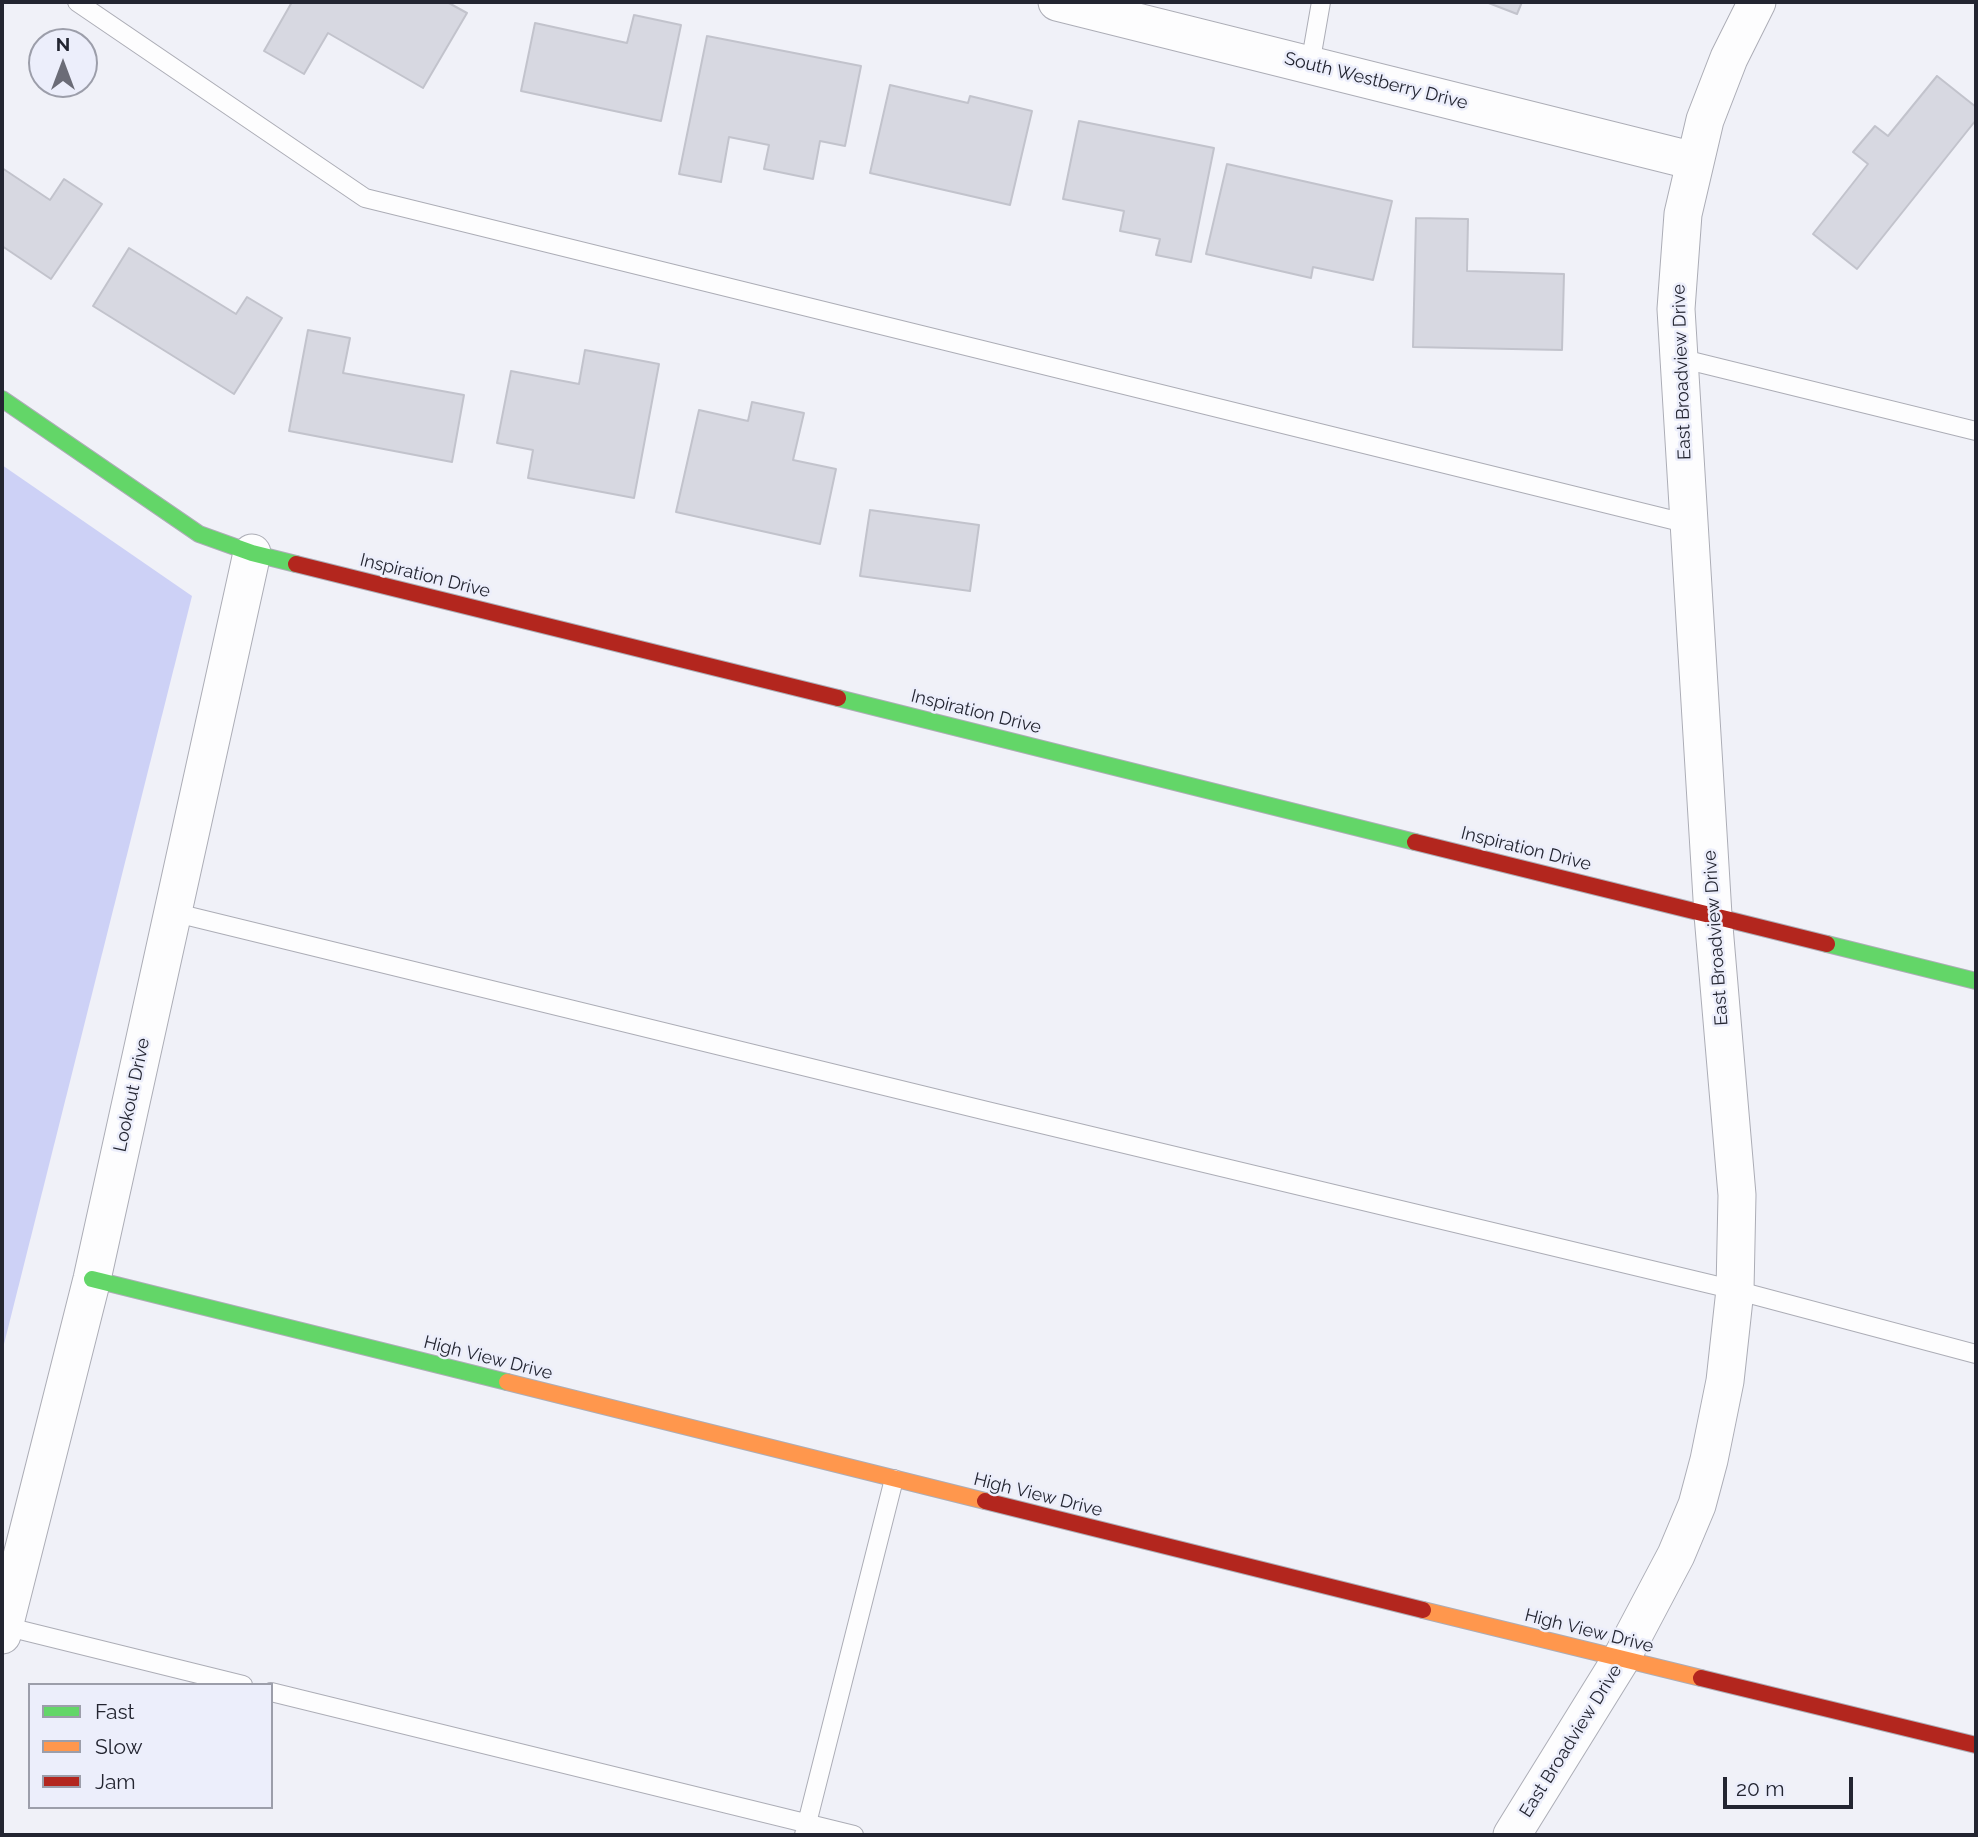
<!DOCTYPE html>
<html>
<head>
<meta charset="utf-8">
<style>
  body { margin:0 }
  #map { position:relative; width:1978px; height:1837px; overflow:hidden; background:#f0f1f8; font-family:Raleway,sans-serif }
  canvas { display:block }
  .frame { position:absolute; inset:0; border:4px solid #232531; pointer-events:none }
  .legend { position:absolute; left:28px; top:1683px; width:245px; height:126px; box-sizing:border-box; background:#eceefb; border:2px solid #9c9eaa; margin:0; padding:9px 12px; list-style:none; font-size:21px; color:#232531 }
  .legend li { display:flex; align-items:center; gap:14px; height:35px }
  .legend b { width:35px; border:2px solid #9c9eaa }
  .north { position:absolute; left:28px; top:28px; width:70px; height:70px; box-sizing:border-box; background:#eceefb; border:2px solid #9c9eaa; border-radius:50%; rotate:0deg; font-size:19px; font-weight:700; line-height:28px; text-align:center; color:#232531 }
  .north::after { content:''; display:block; margin:auto; width:24px; height:32px; background:#6b6c77; clip-path:polygon(50% 0,100% 100%,50% 72%,0 100%) }
  .scale { position:absolute; left:1723px; top:1777px; width:130px; height:32px; box-sizing:border-box; border:4px solid #232531; border-top:0; padding-left:9px; font-size:21px; line-height:24px; white-space:nowrap; color:#232531; -webkit-text-stroke:5px #eceefb; paint-order:stroke }
</style>
</head>
<body>
<div id="map">
<canvas width="1978" height="1837"></canvas>
<div class="frame"></div>
<ul class="legend">
<li><b style="height:9px;background:#63d668"></b>Fast</li>
<li><b style="height:9px;background:#ff974d"></b>Slow</li>
<li><b style="height:9px;background:#b3261e"></b>Jam</li>
</ul>
<div class="north">N</div>
<div class="scale">20 m</div>
</div>
<script>
const context = document.querySelector('canvas').getContext('2d');
context.lineJoin = 'round';
function paint(path, color) {
  context.fillStyle = color;
  context.fill(path, 'evenodd');
}
function toPath(rows) {
  const path = new Path2D();
  for (const r of rows) {
    path.moveTo(r[0], r[1]);
    for (let i = 2; i < r.length; i += 2) path.lineTo(r[i], r[i + 1]);
  }
  return path;
}
function stroke(path, color, width, dash) {
  context.strokeStyle = color;
  context.lineWidth = width;
  context.lineCap = dash ? 'butt' : 'round';
  context.setLineDash(dash || []);
  context.stroke(path);
}
function write(font, color, halo, rows, align = 'center') {
  context.font = font + ' Raleway,sans-serif';
  context.lineWidth = 5;
  context.setLineDash([]);
  context.textBaseline = 'middle';
  context.strokeStyle = halo;
  context.fillStyle = color;
  for (const [text, x, y, turn = 0] of rows) {
    context.save();
    context.translate(x, y);
    context.rotate((+turn || 0) * Math.PI / 180);
    context.textAlign = isNaN(turn) ? turn : align;
    if (halo) context.strokeText(text, 0, 0);
    context.fillText(text, 0, 0);
    context.restore();
  }
}
paint(toPath([
  [2,465,192,596,2,1352]
]), '#cdd1f6');
const building = toPath([
  [292,2,447,2,467,13,423,88,328,33,304,74,264,51,292,2],
  [1486,2,1522,2,1517,14,1486,2],
  [634,15,681,25,661,121,521,91,535,23,627,43,634,15],
  [707,36,861,66,845,146,820,141,813,179,764,169,769,145,729,137,721,182,679,174,707,36],
  [1937,76,1976,107,1976,120,1857,269,1813,234,1868,164,1853,152,1875,126,1888,136,1937,76],
  [890,85,968,103,970,96,1032,111,1010,205,870,173,890,85],
  [1079,121,1214,148,1191,262,1156,255,1160,239,1120,231,1124,211,1063,199,1079,121],
  [1227,164,1392,201,1373,280,1313,267,1311,278,1206,254,1227,164],
  [2,168,50,200,64,179,102,204,51,279,2,246,2,168],
  [1416,218,1468,219,1467,271,1564,274,1562,350,1413,347,1416,218],
  [129,248,236,314,247,297,282,318,234,394,93,306,129,248],
  [308,330,350,338,343,373,464,395,452,462,289,431,308,330],
  [585,350,659,364,634,498,528,478,533,450,497,443,511,371,579,384,585,350],
  [752,402,804,413,793,460,836,469,820,544,676,512,699,410,748,421,752,402],
  [870,510,979,525,970,591,860,576,870,510]
]);
paint(building, '#d7d8e1');
stroke(building, '#c2c3cc', 2);
const lane = toPath([
  [77,2,365,198,1689,524],
  [1310,65,1321,2],
  [1679,358,1976,431],
  [172,912,987,1111,1735,1290,1976,1354],
  [4,1626,243,1685],
  [271,1692,854,1835],
  [804,1835,894,1479]
]);
const street = toPath([
  [1057,2,1694,161],
  [2,1635,92,1279,252,553],
  [1512,1835,1621,1659,1676,1555,1697,1505,1709,1460,1725,1381,1735,1290,1737,1195,1713,915,1676,309,1683,214,1705,120,1729,58,1757,2]
]);
const fast = toPath([
  [2,399,199,534,252,553,296,564],
  [838,698,1415,842],
  [1827,944,1976,981],
  [92,1279,507,1382]
]);
const slow = toPath([
  [507,1382,985,1501],
  [1423,1610,1701,1678]
]);
const jam = toPath([
  [296,564,838,698],
  [1415,842,1827,944],
  [985,1501,1423,1610],
  [1701,1678,1976,1745]
]);
stroke(lane, '#acadb6', 20);
stroke(street, '#acadb6', 39);
stroke(fast, '#acadb6', 18);
stroke(slow, '#acadb6', 18);
stroke(jam, '#acadb6', 18);
stroke(lane, '#fdfdfe', 18);
stroke(street, '#fdfdfe', 37);
stroke(fast, '#63d668', 16);
stroke(slow, '#ff974d', 16);
stroke(jam, '#b3261e', 16);
write('18px', '#232531', '#eceefb', [
  ["South Westberry Drive",1376,81,14],
  ["East Broadview Drive",1682,372,-92],
  ["Inspiration Drive",425,576,14],
  ["Inspiration Drive",976,712,14],
  ["Inspiration Drive",1526,849,14],
  ["East Broadview Drive",1716,938,-94],
  ["Lookout Drive",132,1095,-78],
  ["High View Drive",488,1358,14],
  ["High View Drive",1038,1495,14],
  ["High View Drive",1589,1631,14],
  ["East Broadview Drive",1571,1741,-58]
]);
</script>
</body>
</html>
